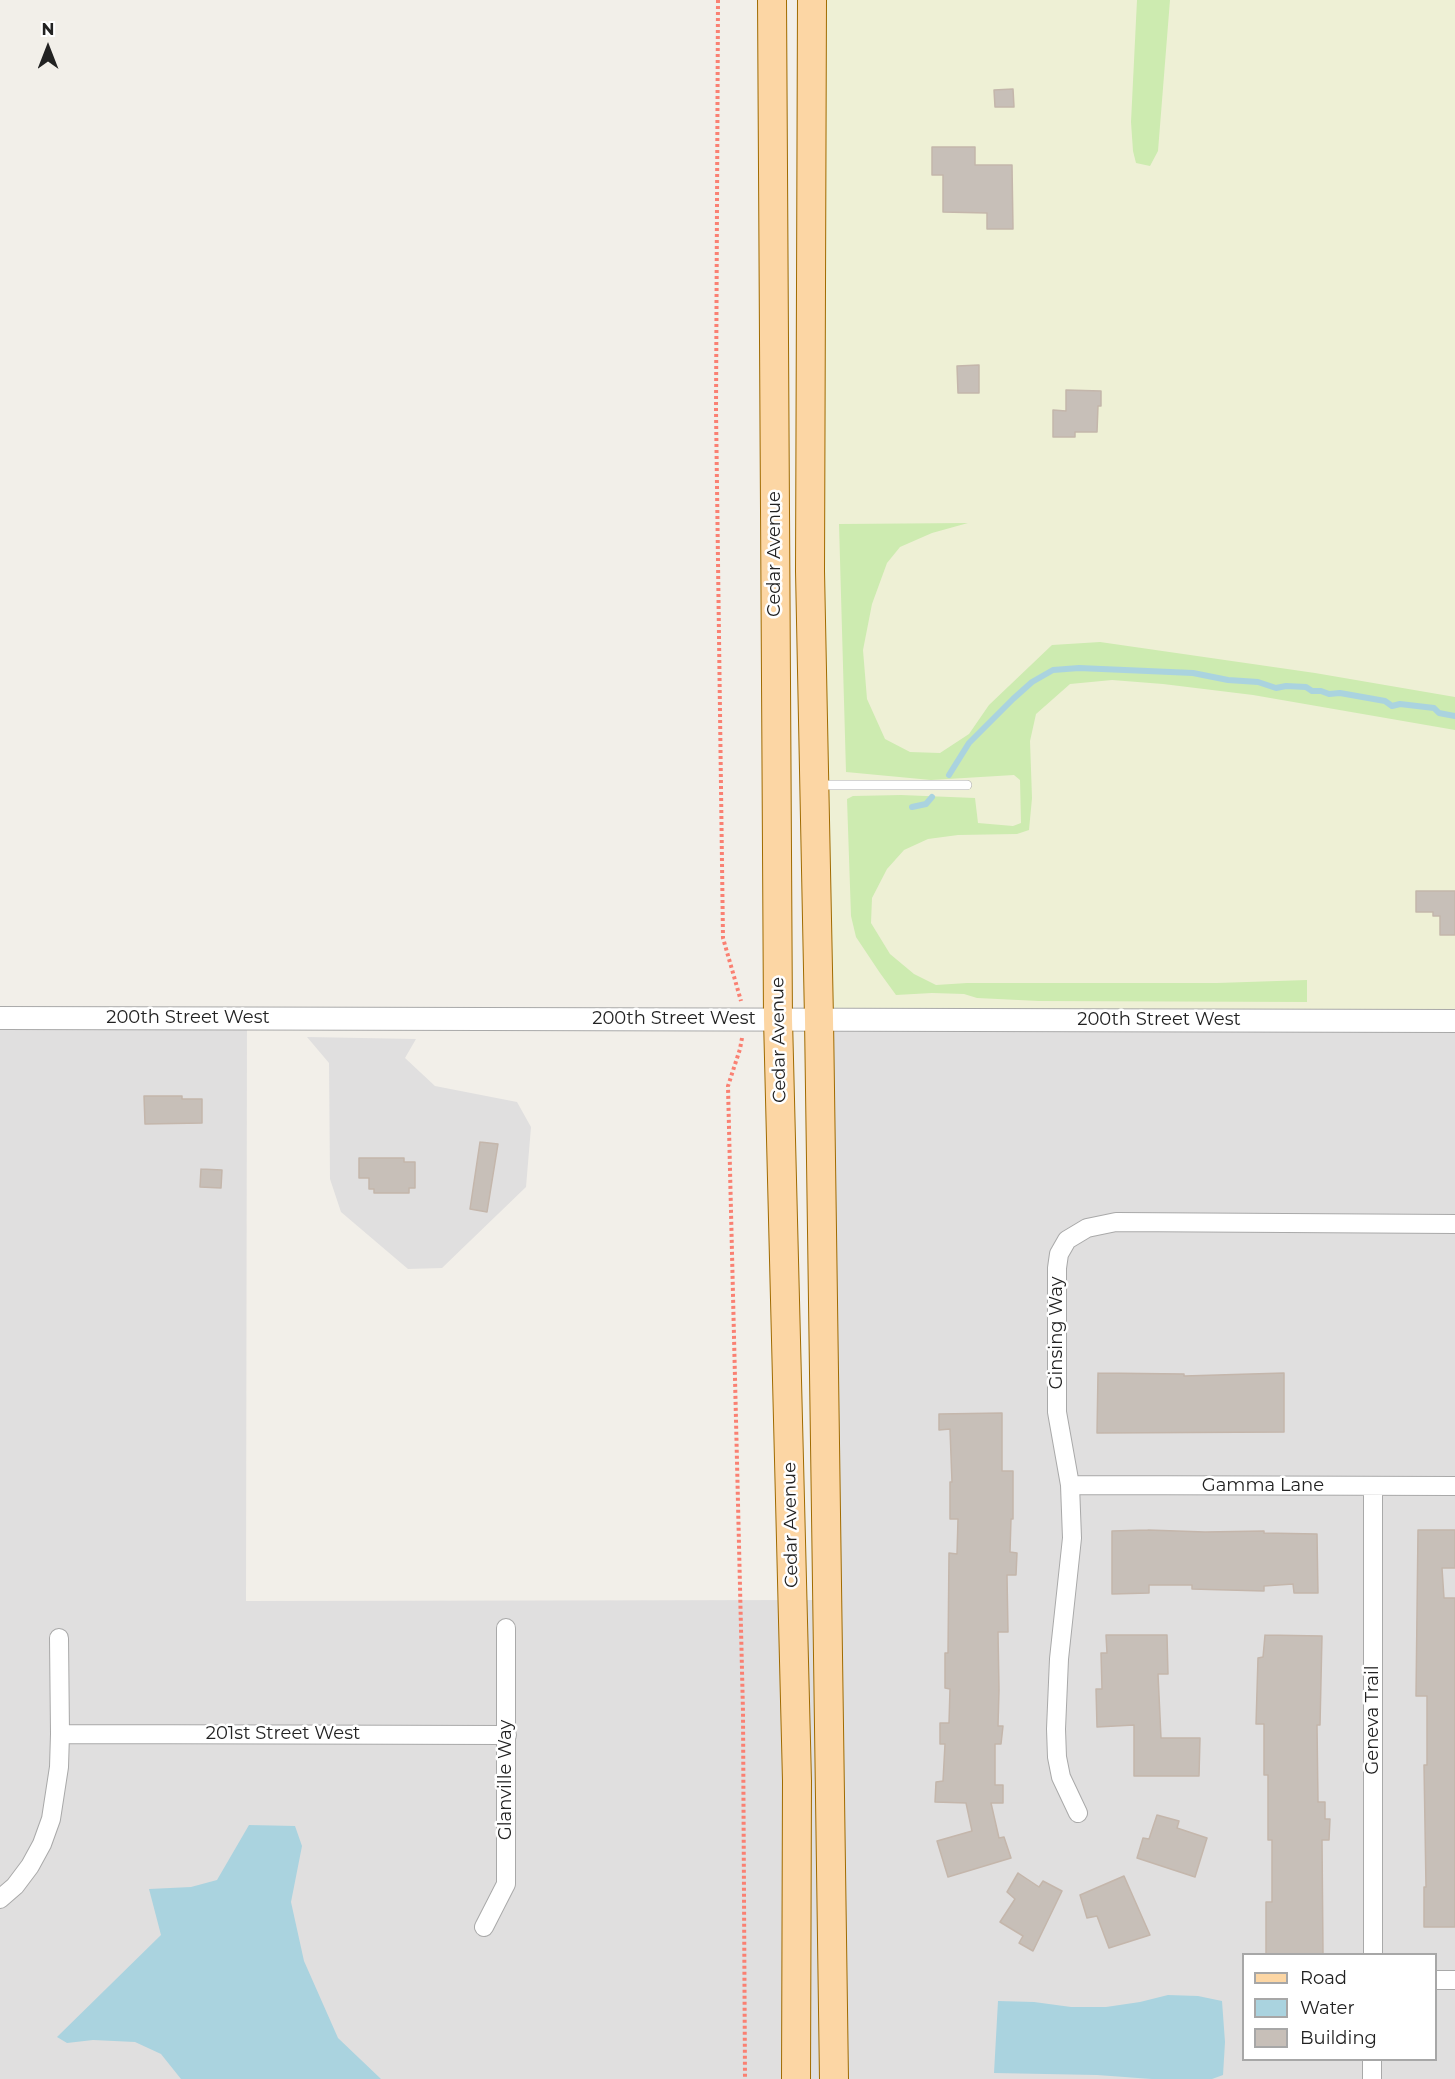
<!DOCTYPE html>
<html>
<head>
<meta charset="utf-8">
<style>
  body { margin:0 }
  #map { position:relative; width:1455px; height:2079px; overflow:hidden; background:#f2efe9; font-family:Montserrat,sans-serif }
  canvas { display:block }
  .legend { position:absolute; left:1242px; top:1953px; width:195px; height:108px; box-sizing:border-box; background:#fff; border:2px solid #a7a7a7; margin:0; padding:8px 10px; list-style:none; font-size:18px; color:#222 }
  .legend li { display:flex; align-items:center; gap:12px; height:30px }
  .legend b { width:30px; border:2px solid #a7a7a7 }
  .north { position:absolute; left:18px; top:18px; width:60px; height:60px; -webkit-text-stroke:4px #fff; paint-order:stroke; rotate:0deg; font-size:16px; font-weight:700; line-height:24px; text-align:center; color:#222 }
  .north::after { content:''; display:block; margin:auto; width:21px; height:27px; background:#222; clip-path:polygon(50% 0,100% 100%,50% 72%,0 100%) }
</style>
</head>
<body>
<div id="map">
<canvas width="1455" height="2079"></canvas>
<ul class="legend">
<li><b style="height:8px;background:#fcd6a4"></b>Road</li>
<li><b style="height:16px;background:#aad3df"></b>Water</li>
<li><b style="height:16px;background:#c7bfb8"></b>Building</li>
</ul>
<div class="north">N</div>
</div>
<script>
const context = document.querySelector('canvas').getContext('2d');
context.lineJoin = 'round';
function paint(path, color) {
  context.fillStyle = color;
  context.fill(path, 'evenodd');
}
function toPath(rows) {
  const path = new Path2D();
  for (const r of rows) {
    path.moveTo(r[0], r[1]);
    for (let i = 2; i < r.length; i += 2) path.lineTo(r[i], r[i + 1]);
  }
  return path;
}
function stroke(path, color, width, dash) {
  context.strokeStyle = color;
  context.lineWidth = width;
  context.lineCap = dash ? 'butt' : 'round';
  context.setLineDash(dash || []);
  context.stroke(path);
}
function write(font, color, halo, rows, align = 'center') {
  context.font = font + ' Montserrat,sans-serif';
  context.lineWidth = 5;
  context.setLineDash([]);
  context.textBaseline = 'middle';
  context.strokeStyle = halo;
  context.fillStyle = color;
  for (const [text, x, y, turn = 0] of rows) {
    context.save();
    context.translate(x, y);
    context.rotate((+turn || 0) * Math.PI / 180);
    context.textAlign = isNaN(turn) ? turn : align;
    if (halo) context.strokeText(text, 0, 0);
    context.fillText(text, 0, 0);
    context.restore();
  }
}
paint(toPath([
  [0,1018,247,1018,246,1601,817,1600,819,1019,1455,1021,1455,2079,0,2079],
  [1244,1954,1436,1954,1436,2060,1244,2060],
  [307,1037,416,1039,405,1058,435,1086,517,1102,531,1127,526,1187,442,1268,408,1269,341,1212,330,1179,329,1063]
]), '#e0dfdf');
paint(toPath([
  [826,0,1455,0,1455,1021,819,1019]
]), '#eef0d5');
paint(toPath([
  [1137,0,1170,0,1158,151,1150,166,1136,163,1133,151,1131,122],
  [968,523,932,533,900,547,887,563,872,604,863,650,867,699,885,739,910,752,940,753,969,734,989,705,1052,645,1100,642,1315,673,1455,697,1455,730,1253,695,1163,684,1112,680,1070,684,1036,714,1030,741,1032,798,1029,830,1017,834,958,835,928,839,904,850,887,869,872,898,871,923,890,954,914,974,936,985,967,983,1217,983,1307,980,1307,1002,1039,1001,977,998,964,994,932,993,896,995,880,973,856,937,851,916,847,799,853,796,901,795,975,798,978,823,1013,826,1021,823,1020,780,1014,775,931,780,846,772,839,524]
]), '#cdebb0');
paint(toPath([
  [249,1825,295,1826,302,1846,291,1902,304,1961,338,2038,381,2079,181,2079,161,2054,135,2042,93,2040,67,2043,57,2037,161,1935,149,1889,191,1887,217,1880],
  [1168,1995,1198,1996,1222,2001,1225,2042,1223,2075,1212,2079,1152,2079,1097,2075,994,2073,998,2001,1034,2002,1071,2007,1106,2007,1140,2002]
]), '#aad3df');
stroke(toPath([
  [949,775,969,743,1013,699,1032,682,1053,670,1079,668,1193,673,1228,680,1258,682,1276,688,1286,686,1306,687,1312,691,1321,691,1329,694,1340,693,1385,701,1392,706,1400,704,1434,708,1439,713,1455,716],
  [912,807,926,804,932,797]
]), '#aad3df', 6);
const building = toPath([
  [1013,89,1014,107,995,107,994,90,1013,89],
  [932,147,975,147,975,165,1012,165,1013,229,987,229,987,213,943,212,943,175,932,175,932,147],
  [979,365,979,393,958,393,957,366,979,365],
  [1066,390,1101,391,1101,406,1098,406,1097,432,1075,432,1075,437,1053,437,1053,410,1066,411,1066,390],
  [1416,891,1455,891,1455,935,1440,935,1440,916,1433,916,1433,912,1416,912,1416,891],
  [144,1096,182,1096,182,1099,202,1099,202,1123,145,1124,144,1096],
  [480,1142,498,1144,487,1212,470,1209,480,1142],
  [359,1158,404,1158,404,1162,415,1162,415,1188,409,1188,409,1193,374,1193,374,1189,369,1189,369,1178,359,1178,359,1158],
  [201,1169,222,1170,221,1188,200,1187,201,1169],
  [1098,1373,1184,1374,1184,1376,1284,1373,1284,1432,1097,1433,1098,1373],
  [1002,1413,1002,1471,1013,1471,1013,1519,1011,1519,1010,1552,1017,1553,1016,1575,1007,1575,1008,1632,998,1632,999,1690,998,1726,1003,1726,1001,1744,995,1744,995,1785,1003,1785,1003,1803,991,1803,999,1838,1004,1837,1011,1858,948,1877,937,1841,972,1831,966,1803,935,1802,936,1782,943,1781,945,1744,940,1744,940,1723,949,1723,950,1689,945,1688,945,1653,948,1653,949,1553,957,1554,958,1519,950,1519,950,1482,952,1482,950,1429,939,1430,939,1414,1002,1413],
  [1148,1530,1205,1532,1264,1531,1264,1533,1317,1534,1318,1593,1294,1593,1293,1584,1264,1586,1264,1591,1192,1589,1192,1585,1149,1585,1149,1593,1112,1594,1112,1531,1148,1530],
  [1418,1530,1455,1530,1455,1568,1442,1568,1444,1598,1455,1598,1455,1927,1424,1927,1424,1887,1426,1887,1424,1765,1427,1765,1427,1696,1416,1696,1418,1530],
  [1106,1635,1167,1635,1168,1674,1158,1674,1161,1738,1200,1738,1199,1776,1134,1776,1134,1725,1097,1727,1096,1689,1102,1689,1101,1653,1107,1653,1106,1635],
  [1265,1635,1322,1636,1320,1725,1317,1725,1318,1802,1325,1802,1325,1819,1330,1819,1329,1840,1322,1840,1323,1954,1266,1954,1266,1902,1272,1902,1272,1840,1268,1840,1268,1775,1264,1775,1264,1724,1256,1724,1258,1658,1263,1657,1265,1635],
  [1157,1815,1179,1821,1177,1828,1207,1838,1195,1877,1137,1858,1143,1838,1149,1839,1157,1815],
  [1018,1873,1039,1887,1043,1881,1062,1891,1033,1951,1019,1943,1023,1936,1000,1922,1015,1899,1007,1892,1018,1873],
  [1124,1876,1150,1935,1109,1948,1097,1916,1087,1918,1080,1895,1124,1876]
]);
paint(building, '#c7bfb8');
stroke(building, '#c4b6ab', 1.5);
const service = toPath([
  [817,785,967,785]
]);
const minor = toPath([
  [1070,1485,1455,1486],
  [1373,1486,1373,1954],
  [60,1734,507,1735],
  [1078,1813,1061,1777,1057,1757,1056,1729,1059,1659,1072,1538,1070,1485,1057,1412,1057,1268,1059,1254,1067,1240,1087,1228,1116,1222,1455,1224],
  [0,1899,15,1886,30,1866,42,1844,51,1819,59,1767,60,1734,59,1638],
  [484,1927,506,1884,506,1628],
  [1436,1980,1455,1980],
  [1372,2079,1372,2060]
]);
const tertiary = toPath([
  [0,1018,1455,1021]
]);
const primary = toPath([
  [772,0,778,1019,797,1781,796,2079],
  [812,0,810,571,819,1019,834,2079]
]);
stroke(service, '#a9a9a9', 10);
stroke(minor, '#a9a9a9', 20);
stroke(tertiary, '#a9a9a9', 24);
stroke(primary, '#a06b00', 30);
stroke(toPath([
  [718,0,716,410,723,938,741,1001],
  [742,1038,740,1049,728,1086,743,1712,745,2079]
]), '#fa8072', 4, [3, 3]);
stroke(service, '#fff', 9);
stroke(minor, '#fff', 18);
stroke(tertiary, '#fff', 22);
stroke(primary, '#fcd6a4', 28);
write('18px', '#222', '#fff', [
  ["Cedar Avenue",775,554,-90],
  ["200th Street West",188,1018],
  ["200th Street West",674,1019],
  ["200th Street West",1159,1020],
  ["Cedar Avenue",779,1040,-91],
  ["Ginsing Way",1057,1333,-90],
  ["Gamma Lane",1263,1486],
  ["Cedar Avenue",791,1525,-91],
  ["Geneva Trail",1373,1720,-90],
  ["201st Street West",283,1734],
  ["Glanville Way",506,1780,-90]
]);
</script>
</body>
</html>
